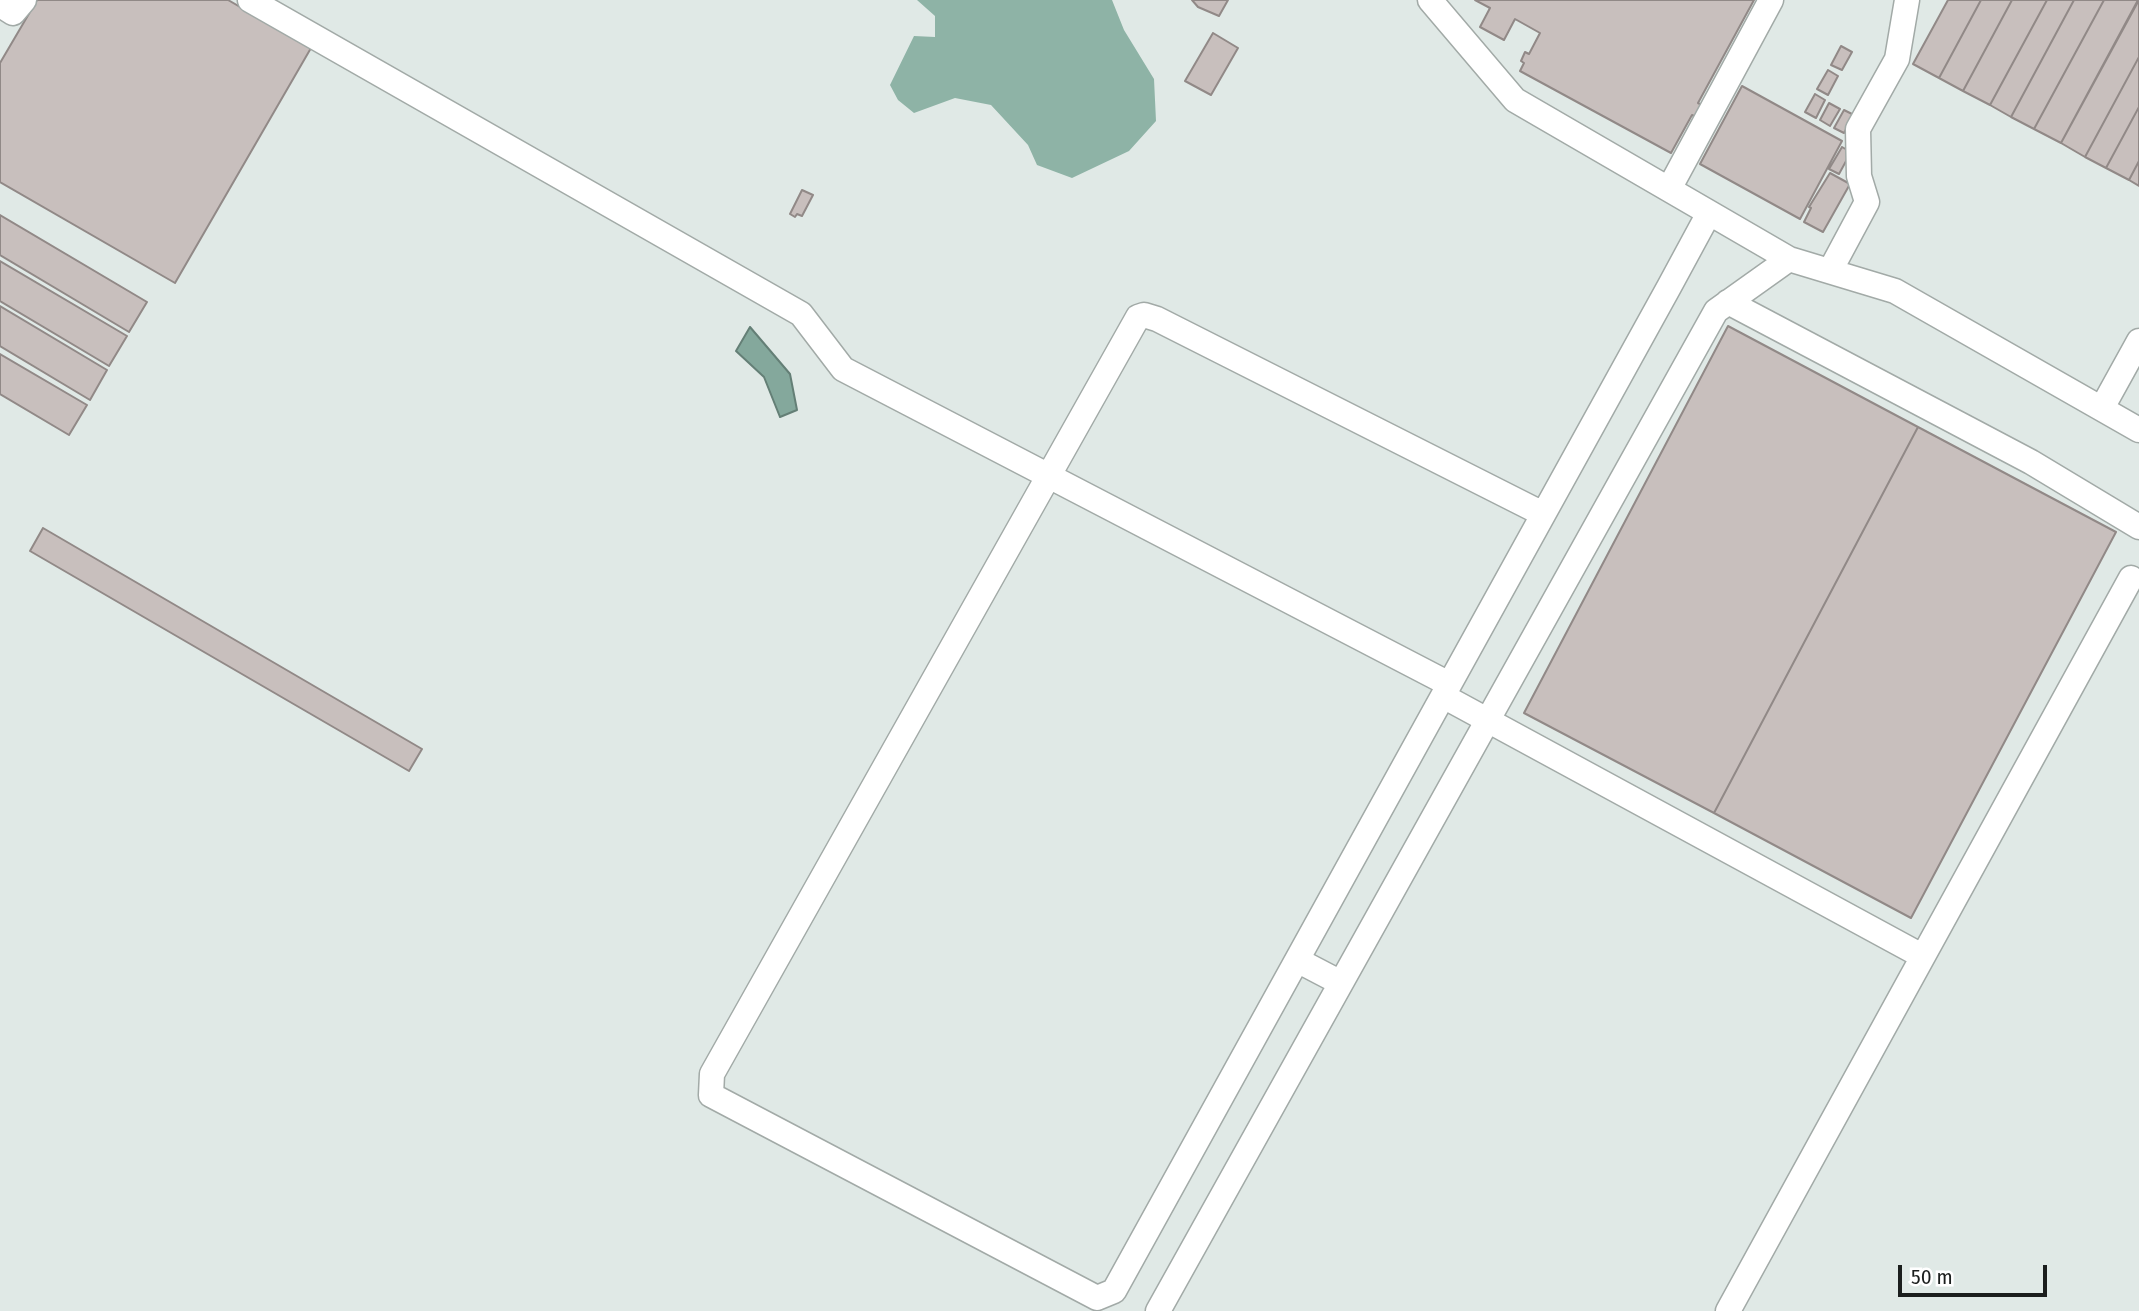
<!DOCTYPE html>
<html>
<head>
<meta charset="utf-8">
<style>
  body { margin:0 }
  #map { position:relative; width:2139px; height:1311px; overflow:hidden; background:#e0e9e6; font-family:"Fira Sans Condensed",sans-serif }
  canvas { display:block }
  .scale { position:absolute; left:1898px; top:1265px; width:149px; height:32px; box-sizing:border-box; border:4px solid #1b1e1d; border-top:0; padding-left:9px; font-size:21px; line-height:24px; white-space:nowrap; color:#1b1e1d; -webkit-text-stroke:5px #fff; paint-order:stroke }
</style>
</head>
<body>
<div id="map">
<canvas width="2139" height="1311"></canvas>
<div class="scale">50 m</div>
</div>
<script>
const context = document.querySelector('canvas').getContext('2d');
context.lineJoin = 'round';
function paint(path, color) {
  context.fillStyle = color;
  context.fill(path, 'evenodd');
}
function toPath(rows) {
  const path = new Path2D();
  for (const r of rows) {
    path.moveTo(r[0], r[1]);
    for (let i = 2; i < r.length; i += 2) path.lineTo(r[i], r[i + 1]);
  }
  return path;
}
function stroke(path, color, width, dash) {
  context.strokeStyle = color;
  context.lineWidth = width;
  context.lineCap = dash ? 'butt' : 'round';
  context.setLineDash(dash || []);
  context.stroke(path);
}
paint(toPath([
  [917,0,1112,0,1124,30,1154,79,1156,121,1129,151,1072,178,1037,165,1028,145,991,105,955,98,914,113,898,100,890,85,914,36,935,37,935,16]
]), '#8eb3a6');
const water = toPath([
  [750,327,790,374,797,410,780,417,764,377,736,351,750,327]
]);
paint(water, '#84a89c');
stroke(water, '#647f76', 2);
const building = toPath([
  [37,0,228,0,311,48,175,283,0,182,0,63,37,0],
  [1192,0,1228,0,1219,16,1198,7,1192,0],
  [1475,0,1754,0,1698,103,1709,109,1703,121,1692,115,1671,153,1520,71,1524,63,1521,61,1525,52,1529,54,1540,33,1515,19,1504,40,1480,27,1490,8,1475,0],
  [1948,0,1981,0,1939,78,1913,64,1948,0],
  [1981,0,2012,0,1963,91,1939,78,1981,0],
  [2012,0,2047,0,1990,105,1963,91,2012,0],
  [2047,0,2074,0,2011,117,1990,105,2047,0],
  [2074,0,2104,0,2034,129,2011,117,2074,0],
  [2104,0,2138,0,2061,143,2034,129,2104,0],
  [2139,0,2139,57,2085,157,2061,143,2139,0],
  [1213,33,1238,48,1211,95,1185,81,1213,33],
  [1841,46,1852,52,1842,70,1831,65,1841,46],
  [2139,57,2139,107,2106,168,2085,157,2139,57],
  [1828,70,1838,76,1828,95,1817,89,1828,70],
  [1742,86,1842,141,1800,219,1700,164,1742,86],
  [1815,94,1825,100,1816,118,1805,112,1815,94],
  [1829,103,1840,109,1830,126,1820,120,1829,103],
  [2139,107,2139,161,2129,180,2106,168,2139,107],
  [1844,110,1854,115,1844,133,1834,128,1844,110],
  [1842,147,1851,152,1839,174,1829,169,1842,147],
  [2139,161,2139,186,2129,180,2139,161],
  [1830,173,1850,184,1823,232,1804,222,1811,208,1809,207,1830,173],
  [802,190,813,195,802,216,797,214,795,217,790,214,802,190],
  [0,215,147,302,129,332,0,255,0,215],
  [0,261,127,336,109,366,0,301,0,261],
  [0,306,107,370,90,400,0,346,0,306],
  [1728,326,1918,427,1714,813,1524,713,1728,326],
  [0,354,87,405,69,435,0,394,0,354],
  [1918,427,2116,532,1911,918,1714,813,1918,427],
  [43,528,422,749,409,771,30,551,43,528]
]);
paint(building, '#c8bfbd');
stroke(building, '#918987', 2);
const minor = toPath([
  [250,0,801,314,843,369,1449,684],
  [1430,0,1515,100,1789,259,1895,291,2139,430],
  [0,5,13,13,24,0],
  [1669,189,1771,0],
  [1830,271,1867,202,1859,176,1858,129,1897,59,1907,0],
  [1728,302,2031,462,2139,527],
  [2102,408,2139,341],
  [1543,514,1157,319,1144,315,1138,317,712,1074,711,1095,1097,1298,1114,1291,1669,287,1709,213],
  [1443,696,1922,956],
  [1297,960,1341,983],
  [1158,1311,1716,311,1789,259],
  [1728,1311,2131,578]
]);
stroke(minor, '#a2aaa7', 27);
stroke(minor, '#fff', 24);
</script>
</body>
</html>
